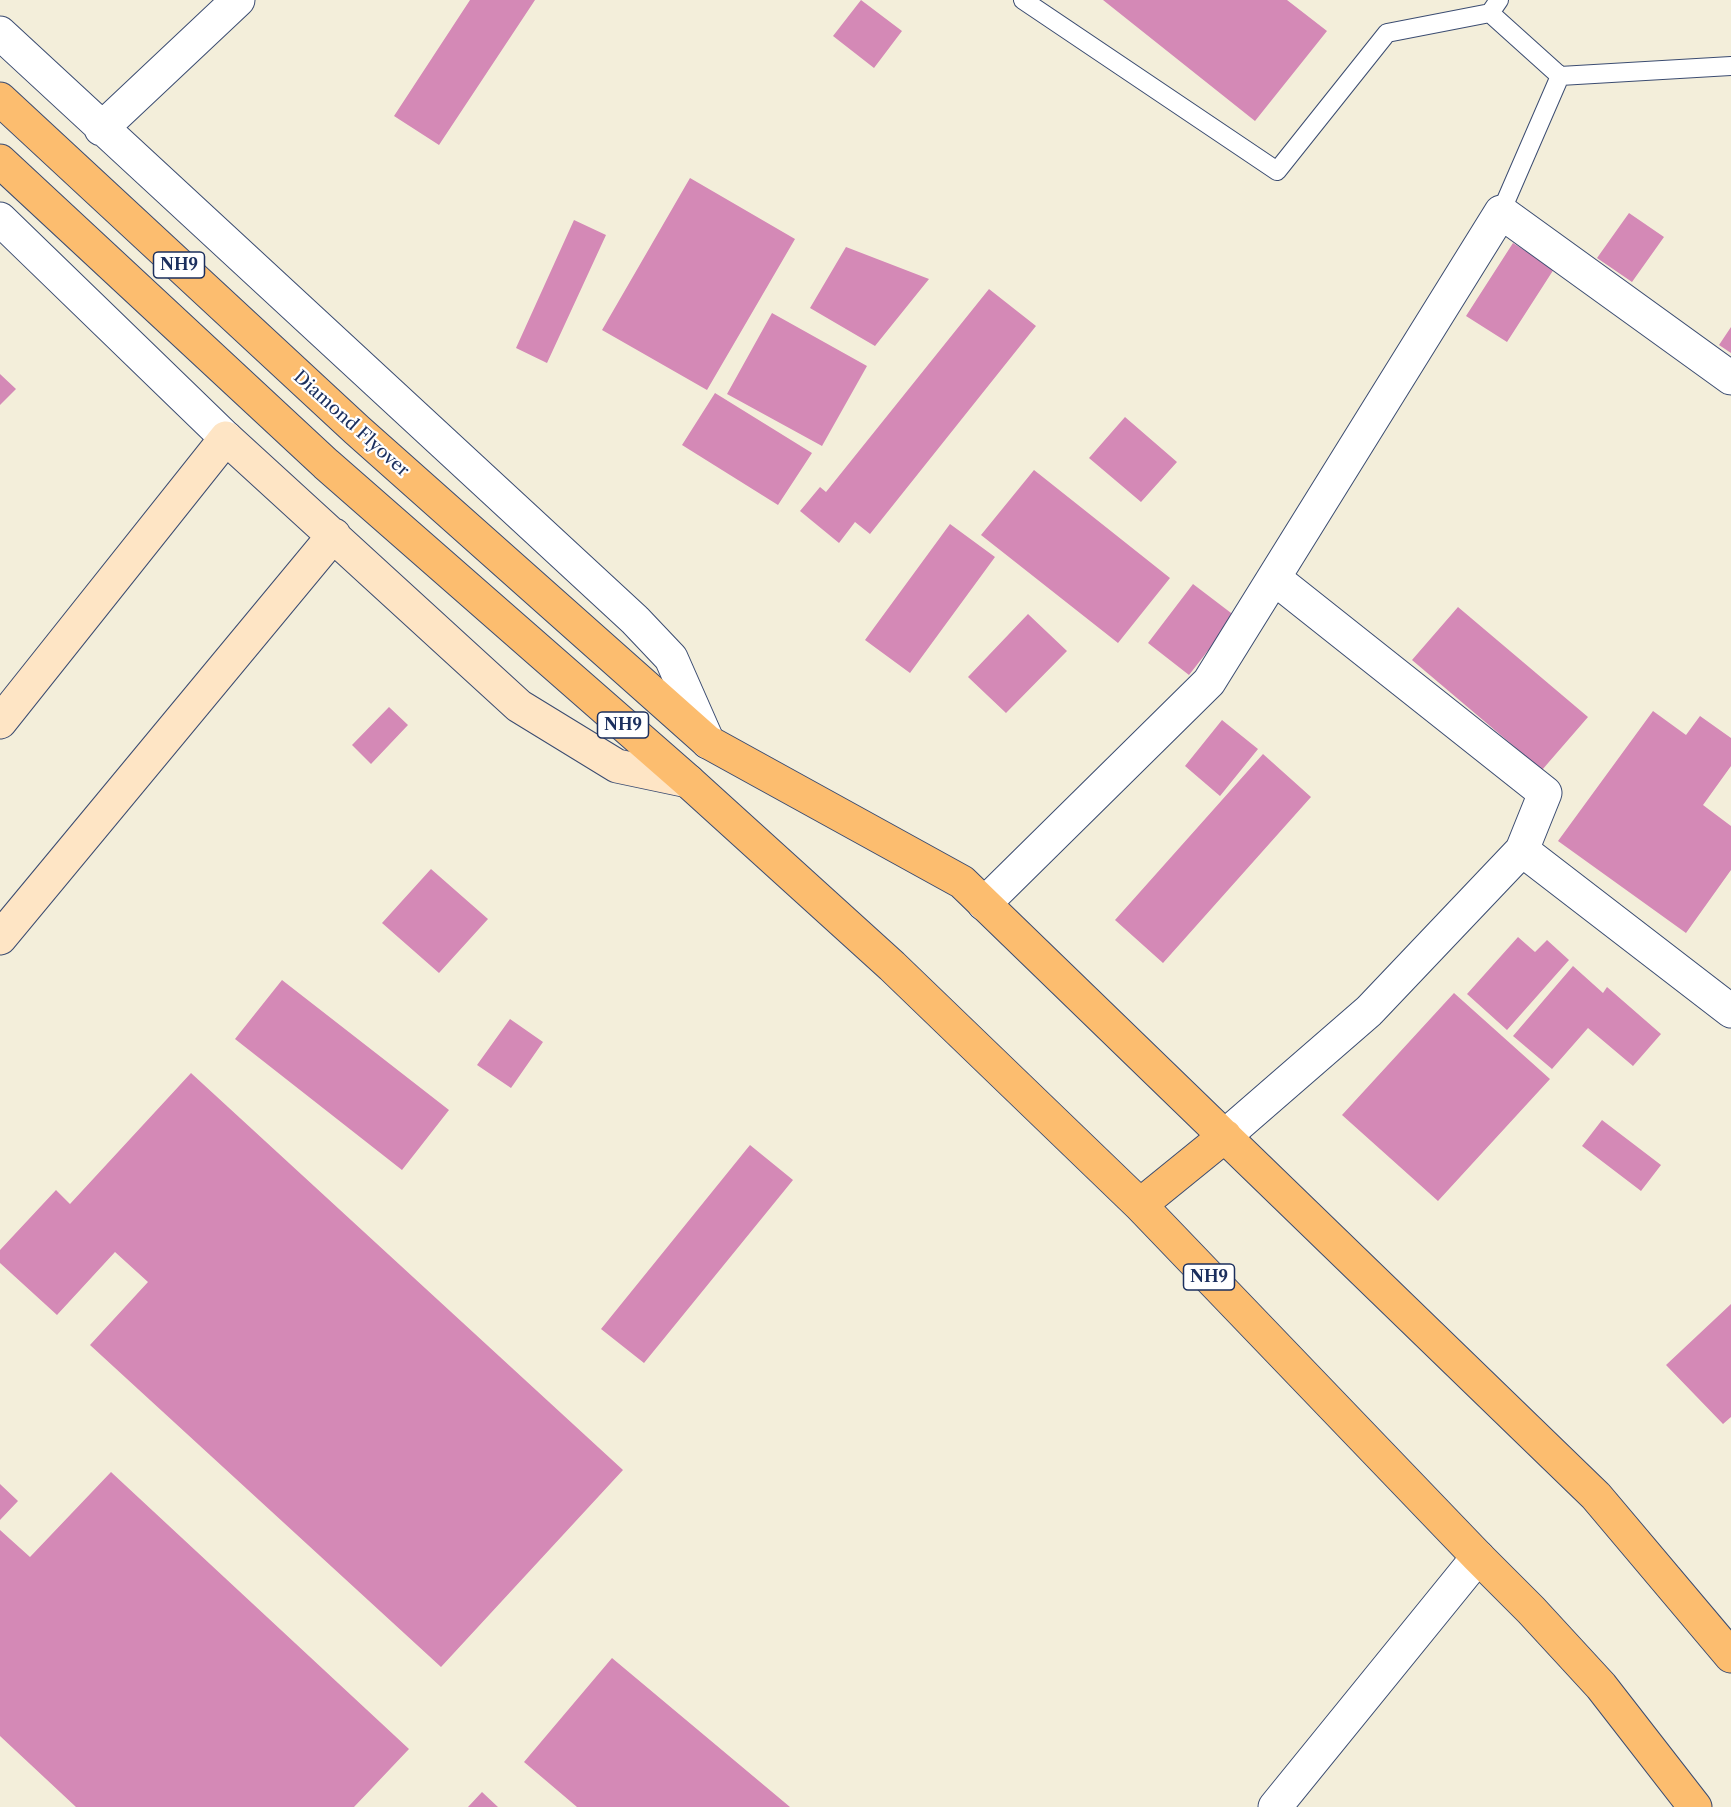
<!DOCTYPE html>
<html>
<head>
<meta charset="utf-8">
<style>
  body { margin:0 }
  canvas { display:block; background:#f3eeda }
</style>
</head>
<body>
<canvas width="1731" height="1807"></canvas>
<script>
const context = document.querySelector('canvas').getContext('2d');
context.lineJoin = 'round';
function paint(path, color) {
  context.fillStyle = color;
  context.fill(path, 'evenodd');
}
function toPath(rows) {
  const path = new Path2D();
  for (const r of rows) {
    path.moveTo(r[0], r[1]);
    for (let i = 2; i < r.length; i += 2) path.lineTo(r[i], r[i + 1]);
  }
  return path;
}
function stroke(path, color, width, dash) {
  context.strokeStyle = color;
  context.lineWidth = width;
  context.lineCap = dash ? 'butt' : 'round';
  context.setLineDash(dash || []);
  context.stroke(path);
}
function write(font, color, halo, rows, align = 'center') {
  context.font = font + ' "Libre Caslon Text",serif';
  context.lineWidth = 4.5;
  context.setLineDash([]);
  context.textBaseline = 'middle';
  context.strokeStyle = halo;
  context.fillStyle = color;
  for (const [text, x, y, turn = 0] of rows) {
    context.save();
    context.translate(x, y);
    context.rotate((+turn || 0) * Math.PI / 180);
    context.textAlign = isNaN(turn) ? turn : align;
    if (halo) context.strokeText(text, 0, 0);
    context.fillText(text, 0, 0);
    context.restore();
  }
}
paint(toPath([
  [470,0,535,0,439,145,394,116],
  [861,0,902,31,874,68,833,36],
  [1103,0,1287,0,1327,31,1255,121],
  [690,178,795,239,707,390,602,330],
  [1629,213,1664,237,1632,282,1597,258],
  [574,220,606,235,547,363,516,348],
  [1513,243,1554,269,1507,342,1466,316],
  [846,247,929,279,875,346,810,308],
  [989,289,1036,326,870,534,855,522,839,543,800,511,820,487,826,492],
  [772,313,867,366,822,446,727,394],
  [1731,327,1731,353,1719,345],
  [0,374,16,389,0,405],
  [715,393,812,453,778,505,682,445],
  [1125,417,1177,462,1141,502,1089,458],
  [1034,470,1170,578,1118,643,981,535],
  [950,524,995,557,910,673,865,640],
  [1193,584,1235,616,1189,675,1148,643],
  [1458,607,1588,717,1542,770,1412,660],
  [1028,614,1067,651,1006,713,968,677],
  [389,707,408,725,371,764,352,745],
  [1653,711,1686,735,1700,716,1731,738,1731,766,1703,805,1731,826,1731,870,1686,933,1558,841],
  [1222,720,1258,749,1220,796,1185,766],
  [1263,754,1311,797,1163,963,1115,920],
  [431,869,488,919,439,973,382,923],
  [1518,937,1535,952,1547,940,1569,960,1507,1030,1467,994],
  [1573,966,1603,993,1607,987,1661,1034,1633,1066,1588,1028,1552,1069,1513,1036],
  [282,980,449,1110,402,1170,235,1039],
  [1454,993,1550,1079,1438,1201,1342,1115],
  [510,1019,543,1042,511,1088,477,1065],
  [191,1073,623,1470,441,1667,90,1345,148,1282,115,1252,57,1315,0,1263,0,1250,56,1190,70,1204],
  [1602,1120,1661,1165,1641,1191,1582,1146],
  [750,1145,793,1180,644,1363,601,1329],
  [1731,1304,1731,1417,1723,1424,1666,1365],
  [111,1472,409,1749,354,1807,76,1807,0,1736,0,1530,30,1557],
  [0,1484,18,1501,0,1520],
  [612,1658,790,1807,577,1807,524,1762],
  [482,1792,498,1807,468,1807]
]), '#d489b6');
const lane = toPath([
  [1023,0,1277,171,1387,33,1490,13,1499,0],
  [1490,13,1560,76,1731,66],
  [1501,212,1560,76]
]);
const street = toPath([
  [0,33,635,620,671,658,708,742],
  [101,129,238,0],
  [0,219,226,438],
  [1274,578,1545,793,1522,850],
  [984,904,1209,682,1501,212,1731,378],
  [1225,1136,1369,1011,1522,850,1731,1011],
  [1275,1807,1478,1557]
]);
const secondary = toPath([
  [0,722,226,438,519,706,617,766,688,781],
  [0,938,334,535]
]);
const highway = toPath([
  [0,99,357,430,708,742,962,882,1596,1496,1731,1656],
  [0,161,326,464,688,781,892,966,1140,1205,1478,1557,1531,1610,1601,1686,1695,1807],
  [1140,1205,1225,1136]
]);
stroke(lane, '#3b4c71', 20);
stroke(street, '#3b4c71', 35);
stroke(secondary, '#3b4c71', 35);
stroke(highway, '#3b4c71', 35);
stroke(lane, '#fff', 18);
stroke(street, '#fff', 33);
stroke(secondary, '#fee5c5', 33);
stroke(highway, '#fcbd6f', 33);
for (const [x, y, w] of [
  [179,265,51],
  [623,725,51],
  [1209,1277,51]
]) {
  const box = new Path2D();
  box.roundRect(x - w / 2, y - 13, w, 26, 4.5);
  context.fillStyle = '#fff';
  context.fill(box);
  stroke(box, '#1b2f5e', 1.5);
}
write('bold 16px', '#1b2f5e', null, [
  ["NH9",179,265],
  ["NH9",623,725],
  ["NH9",1209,1277]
]);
write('18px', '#1b2f5e', '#fff', [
  ["Diamond Flyover",351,424,42]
]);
</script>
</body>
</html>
